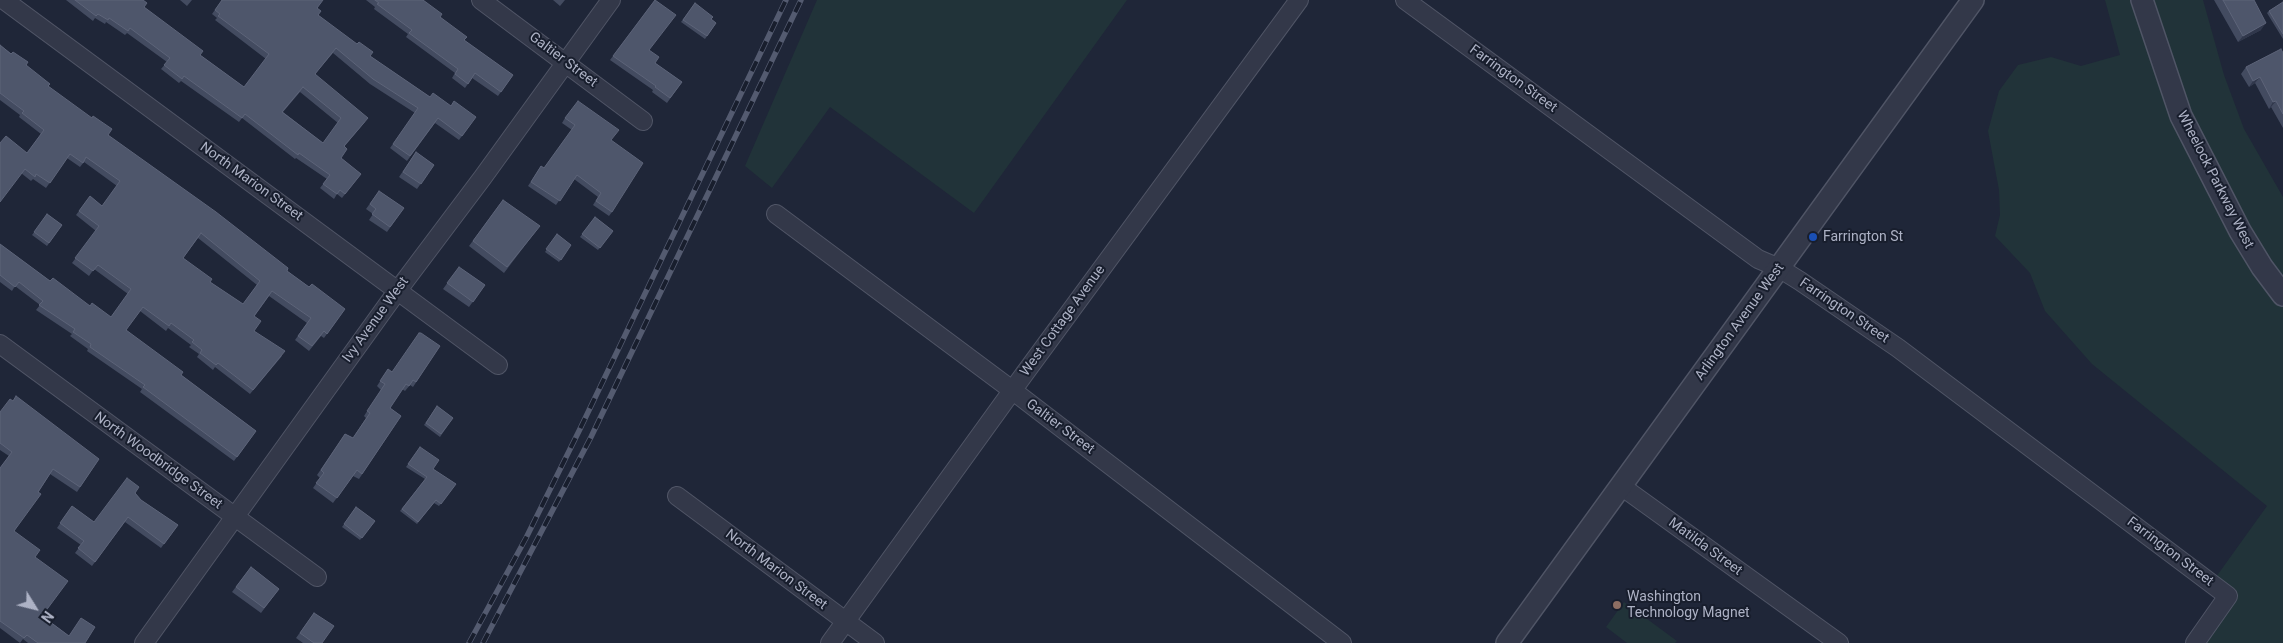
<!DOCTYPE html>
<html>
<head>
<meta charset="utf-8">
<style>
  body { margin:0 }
  #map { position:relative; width:2283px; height:643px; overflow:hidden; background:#1f2638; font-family:Roboto,sans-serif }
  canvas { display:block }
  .north { position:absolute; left:10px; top:583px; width:50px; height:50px; -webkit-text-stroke:4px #181e2d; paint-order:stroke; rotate:126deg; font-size:14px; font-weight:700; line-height:20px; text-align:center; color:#adb2c5 }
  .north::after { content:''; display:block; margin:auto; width:18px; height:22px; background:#adb2c5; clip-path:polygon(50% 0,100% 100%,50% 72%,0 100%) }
</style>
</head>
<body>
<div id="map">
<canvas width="2283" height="643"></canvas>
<div class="north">N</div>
</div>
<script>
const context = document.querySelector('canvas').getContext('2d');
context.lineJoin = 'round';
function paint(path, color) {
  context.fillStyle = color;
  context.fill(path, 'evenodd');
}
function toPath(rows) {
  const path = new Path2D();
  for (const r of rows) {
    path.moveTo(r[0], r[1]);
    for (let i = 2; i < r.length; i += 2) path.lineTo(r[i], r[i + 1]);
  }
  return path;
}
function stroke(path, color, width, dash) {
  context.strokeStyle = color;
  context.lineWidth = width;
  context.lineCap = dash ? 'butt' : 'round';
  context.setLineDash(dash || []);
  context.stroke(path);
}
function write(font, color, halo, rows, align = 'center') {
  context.font = font + ' Roboto,sans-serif';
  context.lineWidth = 4;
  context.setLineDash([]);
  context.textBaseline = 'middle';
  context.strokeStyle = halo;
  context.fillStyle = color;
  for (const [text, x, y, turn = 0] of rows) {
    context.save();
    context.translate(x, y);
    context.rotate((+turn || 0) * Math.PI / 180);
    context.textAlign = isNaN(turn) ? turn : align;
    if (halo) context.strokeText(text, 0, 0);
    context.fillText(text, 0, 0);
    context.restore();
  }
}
paint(toPath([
  [817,0,1127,0,974,213,830,107,772,188,745,166],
  [2105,0,2203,0,2224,75,2244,129,2283,197,2283,643,2195,643,2228,596,2211,584,2267,506,2092,364,2045,311,2030,273,1995,236,2000,215,1999,190,1988,131,1999,91,2018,65,2051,57,2081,66,2120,55],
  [1624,602,1677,641,1675,643,1627,643,1606,627]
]), '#213339');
const minor = toPath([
  [4,0,498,365],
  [481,0,643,121],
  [1405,0,1758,259,1779,268,1800,281,1898,348,2228,596,2195,643],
  [776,214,1012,390,1342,643],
  [0,344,317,577],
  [1621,486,1839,643],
  [677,496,875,643],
  [144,643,398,290,483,177,611,0],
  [830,643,1025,373,1299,0]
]);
const tertiary = toPath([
  [2142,0,2181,116,2240,231,2262,267,2283,295],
  [1507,643,1973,0]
]);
stroke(minor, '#505566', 20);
stroke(tertiary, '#505566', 24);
stroke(minor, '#333849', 18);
stroke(tertiary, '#333849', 21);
const rail = toPath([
  [469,643,526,538,579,431,786,0],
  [483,643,591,437,801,0]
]);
stroke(rail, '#545b70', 5.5);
stroke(rail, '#181e2d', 4, [11]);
paint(toPath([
  [66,0,143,0,144,7,200,55,244,87,266,59,215,20,217,18,212,14,222,0,317,8,318,15,370,56,430,97,476,117,459,140,435,123,407,161,390,148,415,113,370,84,333,53,315,74,365,122,344,147,341,158,361,174,342,198,337,194,334,199,320,188,327,179,296,158,295,159,242,118,239,122,181,81,179,83,161,69,167,62,127,33,125,35,106,22,105,24,95,18,93,21],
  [300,92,338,123,323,143,283,112],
  [180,0,192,0,187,6],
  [366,0,423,0,464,40,513,75,498,96,472,78,465,88,452,78,455,73,406,37,408,34,374,9,375,7],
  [553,0,565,0,560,6],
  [655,0,649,50,655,63,682,82,667,103,652,92,653,90,610,60],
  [2214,0,2254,0,2261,30,2238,42],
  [2283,2,2283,39,2267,13,2269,11],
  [695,3,711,19,716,23,705,39,681,22],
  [0,45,26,65,48,86,108,135,287,271,309,287,345,309,324,338,321,336,309,351,295,340,307,323,269,296,254,317,254,331,282,356,250,394,215,367,213,370,197,357,199,354,189,347,191,345,168,328,166,331,140,311,126,330,181,375,256,431,234,461,140,392,142,389,87,351,88,349,70,336,72,334,36,310,40,305,15,286,12,291,0,282,0,244,50,281,90,306,111,317,128,294,94,269,89,276,72,263,96,231,76,215,90,196,102,206,117,186,84,162,80,167,67,158,46,188,33,179,31,181,21,173,27,153,41,134,19,117,20,115,0,100],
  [198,238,257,285,243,304,210,282,183,258],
  [2283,53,2283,128,2271,107,2269,109,2255,83,2249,87,2241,74,2246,67],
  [565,118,611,140,612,212,609,216,593,205,598,197,574,179,556,205,528,186,541,166,544,168,572,130,562,123],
  [416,152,434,165,417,189,399,177],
  [379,191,404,208,387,232,369,220,373,214,366,209],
  [503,200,536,231,504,273,469,246],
  [47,214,62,225,47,246,32,235],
  [595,217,613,231,598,250,580,237],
  [557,234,571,245,559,262,545,252],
  [459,267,485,285,469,307,443,289],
  [440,346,413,387,410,385,405,391,402,389,390,408,401,416,359,479,353,476,333,503,313,488,320,478,317,475,345,434,353,438,366,418,364,416,381,390,377,386,388,369,392,372],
  [437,406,453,418,440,437,424,425],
  [0,412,99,459,77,492,50,474,14,531,35,558,43,616,69,636,85,643,28,643,23,639,20,643,0,628,0,468,9,456,0,450],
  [420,447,433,469,456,484,439,506,434,503,417,524,400,511,425,479,406,467],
  [135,493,141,500,178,525,161,548,125,522,92,566,75,553,81,545,57,528,72,506,94,522],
  [356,507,375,521,360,540,342,527],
  [251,567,279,589,261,613,232,592],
  [314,613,322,643,303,643,296,638]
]), '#434b60');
paint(toPath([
  [2266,23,2261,30,2238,42,2243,36],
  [2260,77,2255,83,2249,87,2253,81],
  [2276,101,2271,107,2269,109,2273,102]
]), '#30374b');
const building = toPath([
  [75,0,143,0,147,3,144,7,203,51,200,55,244,87,269,54,218,16,220,14,215,10,222,0,323,0,317,8,321,11,318,15,357,44,359,42,373,52,370,56,430,97,433,93,451,106,454,101,476,117,462,136,438,118,410,156,393,144,418,108,373,79,336,48,315,74,368,118,344,146,347,149,341,158,361,174,345,194,340,190,337,194,323,184,330,175,299,153,298,155,245,114,242,118,184,76,182,79,164,65,170,58,130,28,128,31,109,18,108,20,98,14,96,16,75,0],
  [303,87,341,118,323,143,282,112,303,87],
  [375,0,423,0,442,14,440,17,467,37,464,40,513,75,501,92,475,73,468,84,455,74,458,69,409,33,412,30,377,4,379,3,375,0],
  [655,0,676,15,649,50,659,57,655,63,682,82,670,98,655,87,656,86,613,56,655,0],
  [2223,0,2254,0,2266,23,2243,36,2223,0],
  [2283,2,2283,34,2269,11,2283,2],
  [695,3,713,17,711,19,716,23,707,36,683,20,695,3],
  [0,45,11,54,13,52,28,62,26,65,50,84,48,86,92,118,93,116,112,129,108,135,216,212,288,268,287,271,309,287,312,284,345,309,327,334,324,331,312,346,298,336,311,318,272,291,254,316,261,321,254,331,285,351,253,390,218,363,216,365,200,353,202,350,192,342,194,340,171,323,169,326,143,307,126,330,183,372,181,375,256,431,237,457,143,387,145,385,90,347,91,344,73,332,75,329,39,305,43,301,19,282,15,287,0,275,0,244,50,281,53,278,90,306,92,303,111,317,131,289,98,265,93,271,75,258,99,226,79,211,90,196,102,206,120,181,86,157,83,163,70,154,50,183,36,174,35,177,25,169,0,202,0,143,6,136,27,153,44,130,22,113,24,111,0,93,0,45],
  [201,233,260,281,243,304,210,282,212,279,183,258,201,233],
  [2281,49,2283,53,2283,114,2276,101,2273,102,2260,77,2253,81,2246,67,2281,49],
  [578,101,619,130,611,140,643,163,612,212,596,201,601,193,577,175,560,201,531,182,541,166,544,168,575,125,565,118,578,101],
  [416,152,434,165,421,184,403,172,416,152],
  [379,191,404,208,390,227,372,214,376,209,370,204,379,191],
  [503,200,540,226,507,267,473,241,503,200],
  [47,214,62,225,49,243,34,232,47,214],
  [595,217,613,231,600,248,582,234,595,217],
  [557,234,571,245,561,260,546,249,557,234],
  [459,267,485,285,473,302,447,283,459,267],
  [419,333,421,333,440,346,416,382,413,380,409,386,406,384,390,408,401,416,362,474,357,470,337,498,316,483,324,473,321,470,345,434,353,438,370,413,367,411,385,384,380,381,388,369,392,372,419,333],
  [16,396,99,459,80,487,53,469,38,492,41,494,14,531,40,550,35,557,68,581,42,616,69,636,81,618,95,627,85,643,38,643,27,635,24,638,0,621,0,468,12,452,0,443,0,412,10,399,13,401,16,396],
  [437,406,453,418,441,434,426,423,437,406],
  [420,447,439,460,433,469,456,484,441,504,436,500,418,522,402,509,427,477,408,464,420,447],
  [127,478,139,487,135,493,141,500,178,525,164,544,128,517,95,562,78,548,84,541,60,523,72,506,94,522,127,478],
  [356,507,375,521,362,538,344,524,356,507],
  [251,567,279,589,264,608,236,587,251,567],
  [314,613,334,626,322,643,314,643,300,633,314,613]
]);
paint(building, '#4e566b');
stroke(building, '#5d6479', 1);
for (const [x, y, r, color] of [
  [1813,237,5,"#1a4fb4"],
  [1617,605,5,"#8d6e63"]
]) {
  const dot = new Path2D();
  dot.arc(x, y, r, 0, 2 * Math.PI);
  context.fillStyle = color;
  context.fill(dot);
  stroke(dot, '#181e2d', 2);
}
write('14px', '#adb2c5', '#181e2d', [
  ["Galtier Street",563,60,37],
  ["Farrington Street",1513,79,36],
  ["Wheelock Parkway West",2215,180,63],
  ["North Marion Street",251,182,36],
  ["Farrington Street",1844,311,34],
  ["Ivy Avenue West",376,320,-54],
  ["West Cottage Avenue",1063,321,-54],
  ["Arlington Avenue West",1740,322,-54],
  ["Galtier Street",1060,427,37],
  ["North Woodbridge Street",158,461,36],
  ["Matilda Street",1705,547,36],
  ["Farrington Street",2170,552,37],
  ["North Marion Street",776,570,37]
]);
write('14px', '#adb2c5', '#181e2d', [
  ["Farrington St",1823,237],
  ["Washington",1627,597],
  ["Technology Magnet",1627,613]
], 'left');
</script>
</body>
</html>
